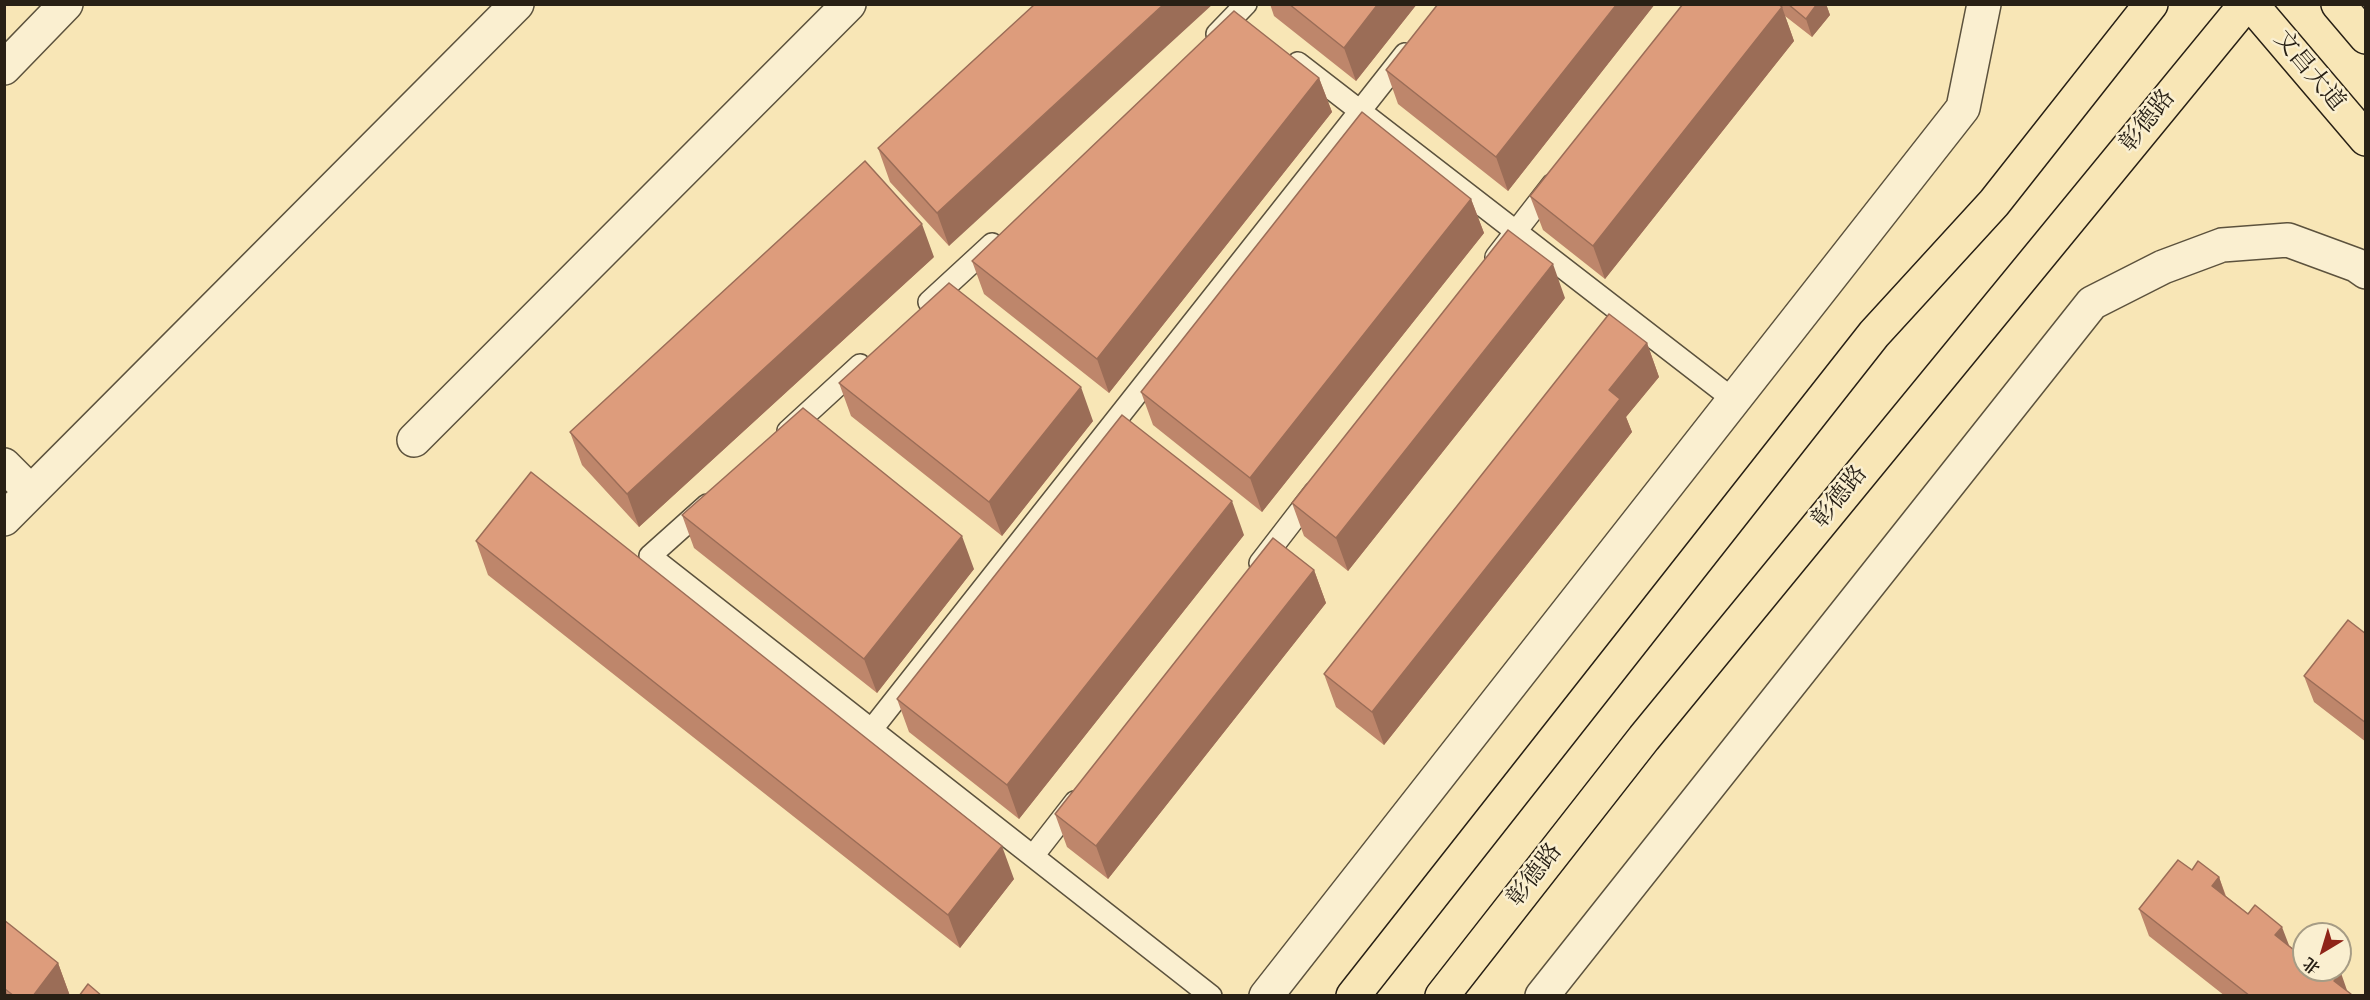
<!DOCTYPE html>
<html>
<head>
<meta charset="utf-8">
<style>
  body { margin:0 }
  #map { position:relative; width:2370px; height:1000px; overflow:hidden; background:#f8e6b6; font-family:"IM FELL English","Noto Serif SC",serif }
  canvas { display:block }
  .frame { position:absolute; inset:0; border:6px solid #282015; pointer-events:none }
  .north { position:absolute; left:2292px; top:922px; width:60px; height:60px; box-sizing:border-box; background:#faefd0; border:2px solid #a69c85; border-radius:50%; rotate:218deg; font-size:16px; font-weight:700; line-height:24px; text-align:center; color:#282015 }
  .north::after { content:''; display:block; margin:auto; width:21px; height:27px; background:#8f2418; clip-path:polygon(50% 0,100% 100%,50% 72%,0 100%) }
</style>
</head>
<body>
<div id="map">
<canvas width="2370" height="1000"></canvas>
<div class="frame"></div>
<div class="north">北</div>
</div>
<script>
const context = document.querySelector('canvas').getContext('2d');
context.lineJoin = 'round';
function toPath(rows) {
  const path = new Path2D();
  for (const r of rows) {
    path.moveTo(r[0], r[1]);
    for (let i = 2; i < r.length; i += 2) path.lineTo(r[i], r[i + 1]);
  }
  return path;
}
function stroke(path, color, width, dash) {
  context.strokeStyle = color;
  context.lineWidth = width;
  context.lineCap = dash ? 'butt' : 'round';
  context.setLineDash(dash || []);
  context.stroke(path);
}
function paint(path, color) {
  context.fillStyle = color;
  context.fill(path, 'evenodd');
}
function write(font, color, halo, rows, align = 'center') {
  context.font = font + ' "IM FELL English","Noto Serif SC",serif';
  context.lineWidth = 5;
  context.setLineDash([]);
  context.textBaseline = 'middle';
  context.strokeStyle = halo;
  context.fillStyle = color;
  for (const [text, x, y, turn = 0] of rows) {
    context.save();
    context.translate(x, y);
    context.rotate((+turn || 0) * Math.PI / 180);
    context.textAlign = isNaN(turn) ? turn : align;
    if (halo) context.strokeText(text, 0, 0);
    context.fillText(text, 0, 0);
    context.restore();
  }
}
const lane = toPath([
  [1217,34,1246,4],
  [1298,63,1734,400],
  [1496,257,1552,185],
  [929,302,992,244],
  [788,431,860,365],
  [707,505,650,556,1211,996],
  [1260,563,1314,493],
  [872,729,1405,54],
  [1033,856,1075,802]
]);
const street = toPath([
  [4,68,66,4],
  [414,440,849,4],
  [4,465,31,492],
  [4,519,517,4],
  [1266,996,1963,108,1984,4],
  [1542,996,2092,303,2163,267,2222,245,2288,240,2356,265,2366,272]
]);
const primary = toPath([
  [1353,996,1874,334,1994,203,2151,4],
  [1442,996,1644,738,2246,4]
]);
const highway = toPath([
  [2251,4,2366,139],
  [2338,4,2366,37]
]);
stroke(lane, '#5c523d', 24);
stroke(street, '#5c523d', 36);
stroke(primary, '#282015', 36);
stroke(highway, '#282015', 36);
stroke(lane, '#faefd0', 21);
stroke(street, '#faefd0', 33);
stroke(primary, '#f8e6b6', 33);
stroke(highway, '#f8e6b6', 33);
paint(toPath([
  [1035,4,949,246,890,182,878,148],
  [1270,4,1417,4,1356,81,1274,16],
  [1655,4,1508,191,1398,104,1386,70],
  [1683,4,1826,4,1830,15,1812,37,1785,16,1794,41,1605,279,1543,230,1530,196],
  [1319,78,1332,112,1109,393,984,294,972,261],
  [1471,199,1484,233,1262,512,1153,425,1141,392],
  [934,257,639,527,582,465,570,432],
  [1565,298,1348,571,1304,536,1292,503],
  [1647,343,1659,377,1626,417,1632,432,1384,745,1336,707,1324,674],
  [839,383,1093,421,1002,536,851,416],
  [682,515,974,569,877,693,694,548],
  [1244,535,1019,819,909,732,897,699],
  [476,541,1014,879,960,948,488,575],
  [1314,570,1326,603,1108,879,1067,847,1055,814],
  [2366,634,2366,742,2314,702,2304,676],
  [2192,870,2219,877,2226,896,2351,994,2351,996,2225,996,2149,936,2139,909],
  [4,920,58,963,70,996,4,996]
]), '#be866b');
paint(toPath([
  [1164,4,1213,4,949,246,937,213],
  [1378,4,1417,4,1356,81,1344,48],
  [1617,4,1655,4,1508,191,1496,157],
  [1817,4,1826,4,1830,15,1812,37,1806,19],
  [1782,7,1794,41,1605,279,1593,246],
  [1319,78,1332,112,1109,393,1097,359],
  [1471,199,1484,233,1262,512,1250,478],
  [922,224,934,257,639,527,627,494],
  [1553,264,1565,298,1348,571,1336,538],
  [1647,343,1659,377,1626,417,1632,432,1384,745,1372,712,1609,390],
  [1081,387,1093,421,1002,536,989,502],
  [1232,501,1244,535,1019,819,1007,785],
  [962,536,974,569,877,693,864,659],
  [1314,570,1326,603,1108,879,1096,846],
  [1002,846,1014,879,960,948,948,915],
  [2219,877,2228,904,2212,886],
  [2282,927,2292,953,2275,935],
  [58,963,70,996,33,996],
  [2341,973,2349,996,2334,981],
  [5,989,8,996,4,996,4,990]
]), '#9b6d57');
const building = toPath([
  [1035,4,1164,4,937,213,878,148,1035,4],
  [1289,4,1378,4,1344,48,1289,4],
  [1438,4,1617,4,1496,157,1386,70,1438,4],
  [1683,4,1778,4,1782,7,1593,246,1530,196,1683,4],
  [1788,4,1817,4,1806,19,1788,4],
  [1234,11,1319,78,1097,359,972,261,1234,11],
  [1362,112,1471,199,1250,478,1141,392,1362,112],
  [865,161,922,224,627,494,570,432,865,161],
  [1508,230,1553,264,1336,538,1292,503,1508,230],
  [949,283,1081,387,989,502,839,383,949,283],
  [1609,314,1647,343,1609,390,1620,399,1372,712,1324,674,1609,314],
  [803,408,962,536,864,659,682,515,803,408],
  [1122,415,1232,501,1007,785,897,699,1122,415],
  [531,472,1002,846,948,915,476,541,531,472],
  [1273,538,1314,570,1096,846,1055,814,1273,538],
  [2348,620,2366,634,2366,723,2304,676,2348,620],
  [2178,860,2192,870,2198,861,2219,877,2212,886,2248,914,2255,905,2282,927,2275,935,2304,958,2304,970,2338,970,2341,973,2334,981,2351,994,2349,996,2250,996,2139,909,2178,860],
  [4,920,58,963,33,996,14,996,5,989,4,990,4,920],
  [88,984,102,996,79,996,88,984]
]);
paint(building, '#dd9c7c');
stroke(building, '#9b6d57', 1.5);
write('24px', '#282015', '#faefd0', [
  ["文昌大道",2308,72,50],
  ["彰德路",2149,122,-51],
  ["彰德路",1841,498,-51],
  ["彰德路",1536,876,-52]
]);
</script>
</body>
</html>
